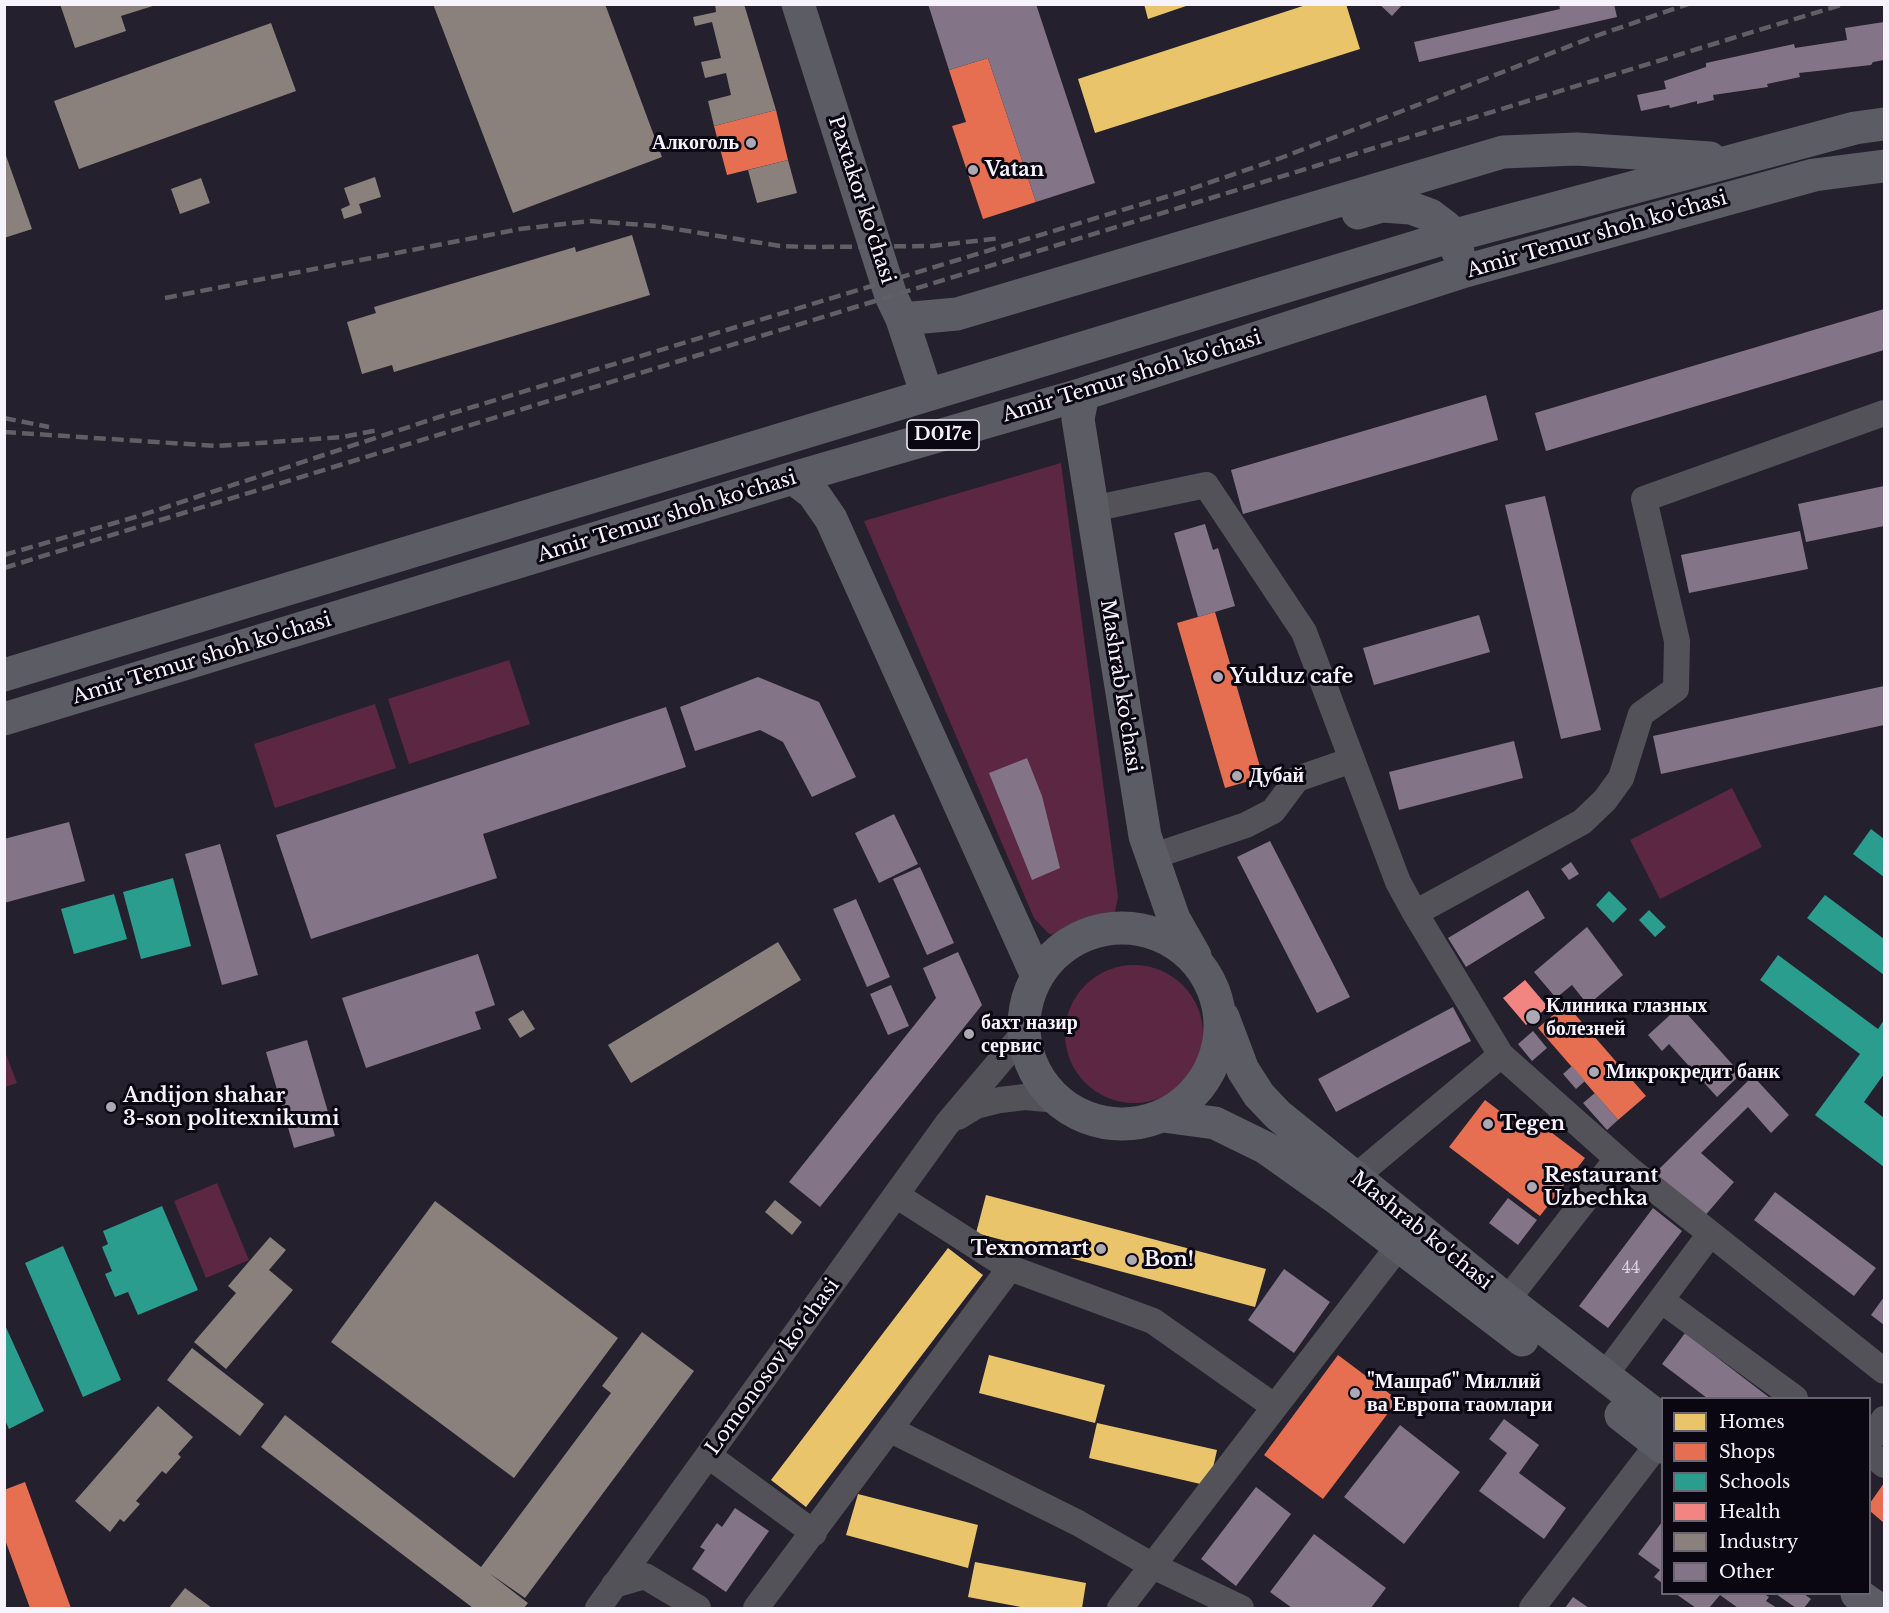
<!DOCTYPE html>
<html>
<head>
<meta charset="utf-8">
<style>
  body { margin:0 }
  #map { position:relative; width:1889px; height:1613px; overflow:hidden; background:#24202d; font-family:"Libre Baskerville",serif }
  canvas { display:block }
  .frame { position:absolute; inset:0; border:6px solid #f6f3fd; pointer-events:none }
  .legend { position:absolute; left:1661px; top:1397px; width:210px; height:198px; box-sizing:border-box; background:#0b0712; border:2px solid #696570; margin:0; padding:8px 10px; list-style:none; font-size:18px; color:#f6f3fd }
  .legend li { display:flex; align-items:center; gap:12px; height:30px }
  .legend b { width:30px; border:2px solid #696570 }
</style>
</head>
<body>
<div id="map">
<canvas width="1889" height="1613"></canvas>
<div class="frame"></div>
<ul class="legend">
<li><b style="height:16px;background:#e9c46a"></b>Homes</li>
<li><b style="height:16px;background:#e76f51"></b>Shops</li>
<li><b style="height:16px;background:#2a9d8f"></b>Schools</li>
<li><b style="height:16px;background:#f28482"></b>Health</li>
<li><b style="height:16px;background:#8a817c"></b>Industry</li>
<li><b style="height:16px;background:#837487"></b>Other</li>
</ul>
</div>
<script>
const context = document.querySelector('canvas').getContext('2d');
context.lineJoin = 'round';
function paint(path, color) {
  context.fillStyle = color;
  context.fill(path, 'evenodd');
}
function toPath(rows) {
  const path = new Path2D();
  for (const r of rows) {
    if (r.length === 3) {
      path.moveTo(r[0] + r[2], r[1]);
      path.arc(r[0], r[1], r[2], 0, 2 * Math.PI);
      continue;
    }
    path.moveTo(r[0], r[1]);
    for (let i = 2; i < r.length; i += 2) path.lineTo(r[i], r[i + 1]);
  }
  return path;
}
function stroke(path, color, width, dash) {
  context.strokeStyle = color;
  context.lineWidth = width;
  context.lineCap = dash ? 'butt' : 'round';
  context.setLineDash(dash || []);
  context.stroke(path);
}
function write(font, color, halo, rows, align = 'center') {
  context.font = font + ' "Libre Baskerville",serif';
  context.lineWidth = 6;
  context.setLineDash([]);
  context.textBaseline = 'middle';
  context.strokeStyle = halo;
  context.fillStyle = color;
  for (const [text, x, y, turn = 0] of rows) {
    context.save();
    context.translate(x, y);
    context.rotate((+turn || 0) * Math.PI / 180);
    context.textAlign = isNaN(turn) ? turn : align;
    if (halo) context.strokeText(text, 0, 0);
    context.fillText(text, 0, 0);
    context.restore();
  }
}
paint(toPath([
  [1061,463,1118,897,1115,912,1107,926,1094,935,1062,939,1048,933,1034,918,864,521],
  [509,660,530,724,409,764,388,699],
  [375,704,396,768,275,808,254,744],
  [1732,788,1762,847,1660,899,1630,840],
  [1134,1034,69],
  [4,1049,17,1083,5,1087,4,1087],
  [217,1183,249,1260,206,1278,174,1201]
]), '#5c2743');
paint(toPath([
  [1144,4,1189,4,1189,5,1148,19],
  [1309,4,1346,4,1360,49,1095,133,1078,79],
  [986,1195,1266,1269,1255,1307,976,1233],
  [948,1248,983,1275,806,1507,771,1480],
  [989,1355,1105,1385,1095,1423,979,1393],
  [1097,1423,1217,1450,1209,1486,1089,1458],
  [858,1494,978,1525,968,1568,846,1535],
  [975,1562,1086,1583,1082,1608,1026,1608,968,1597]
]), '#e9c46a');
paint(toPath([
  [988,58,1036,202,983,219,952,126,966,122,949,70],
  [776,110,788,160,727,175,714,126],
  [1215,612,1263,777,1225,788,1177,623],
  [1566,1004,1646,1096,1618,1120,1538,1028],
  [1485,1100,1530,1134,1539,1123,1585,1158,1540,1216,1449,1147],
  [1338,1355,1398,1400,1323,1499,1264,1455],
  [25,1482,71,1608,30,1608,4,1537,4,1490],
  [1884,1483,1884,1523,1870,1511,1870,1503]
]), '#e76f51');
paint(toPath([
  [1871,829,1884,839,1884,877,1853,854],
  [173,878,191,946,141,959,123,892],
  [1609,891,1627,909,1613,923,1596,905],
  [114,894,127,939,74,954,61,909],
  [1825,895,1884,939,1884,975,1807,918],
  [1649,910,1666,927,1655,937,1639,920],
  [1778,955,1878,1029,1884,1020,1884,1074,1864,1102,1884,1118,1884,1167,1815,1115,1860,1054,1760,980],
  [162,1206,198,1290,138,1315,128,1292,115,1297,105,1274,112,1271,102,1247,108,1244,103,1231],
  [63,1246,121,1380,83,1397,25,1263],
  [4,1323,44,1411,9,1429,4,1418]
]), '#2a9d8f');
paint(toPath([
  [1525,980,1548,1007,1526,1025,1503,998]
]), '#f28482');
paint(toPath([
  [60,4,156,4,156,5,121,16,126,31,75,48],
  [433,4,605,4,662,157,513,213],
  [715,4,744,4,776,110,714,126,708,101,731,95,726,73,705,78,701,62,721,58,712,22,695,26,693,17,716,12],
  [271,23,296,91,79,169,54,101],
  [4,150,32,229,4,238],
  [788,160,797,193,757,203,748,170],
  [375,177,381,197,359,204,362,213,344,219,341,209,350,205,344,188],
  [201,178,210,203,180,214,171,189],
  [632,235,650,295,394,372,392,365,362,374,347,322,376,313,374,307,575,247,576,252],
  [778,942,801,980,631,1083,608,1045],
  [523,1010,535,1029,520,1038,508,1019],
  [775,1200,802,1222,792,1235,765,1212],
  [435,1201,618,1338,514,1478,331,1342],
  [270,1237,286,1250,269,1270,293,1290,226,1369,194,1342,236,1293,228,1286],
  [642,1332,694,1371,525,1598,489,1573,528,1603,524,1608,473,1608,261,1447,285,1415,481,1567,611,1393,602,1386],
  [192,1348,264,1404,240,1436,167,1380],
  [158,1406,193,1437,178,1454,181,1457,166,1474,162,1471,136,1501,140,1504,124,1522,120,1519,110,1532,75,1501],
  [185,1588,212,1608,169,1608]
]), '#8a817c');
paint(toPath([
  [928,4,1036,4,1095,183,1036,202,988,58,949,70],
  [1379,4,1403,4,1392,16],
  [1559,4,1614,4,1617,17,1419,62,1414,42,1560,9],
  [1884,22,1884,60,1873,62,1871,65,1799,73,1800,77,1767,84,1768,87,1713,95,1714,100,1697,104,1697,101,1670,108,1669,105,1641,111,1637,95,1666,89,1664,81,1706,67,1706,63,1794,44,1795,48,1847,40,1845,28],
  [1884,309,1884,350,1546,451,1535,413],
  [1486,395,1498,440,1243,514,1231,470],
  [1884,486,1884,526,1806,542,1798,504],
  [1545,496,1601,730,1561,739,1505,505],
  [1205,524,1213,550,1218,548,1235,606,1198,617,1174,533],
  [1800,531,1808,569,1689,593,1681,555],
  [1479,615,1490,652,1374,685,1363,648],
  [758,677,819,702,856,777,812,797,783,742,760,730,695,751,680,707],
  [1884,686,1884,725,1661,774,1653,736],
  [666,707,686,767,483,834,497,878,311,939,276,835],
  [1514,741,1523,778,1399,810,1389,772],
  [1027,758,1042,796,1060,868,1032,880,989,773],
  [894,814,918,864,879,883,855,833],
  [69,822,85,881,4,903,4,839],
  [1270,841,1350,997,1317,1013,1237,857],
  [220,844,258,975,222,985,185,854],
  [1571,862,1579,874,1569,880,1561,869],
  [920,867,954,943,927,955,893,879],
  [1528,890,1545,918,1466,967,1448,938],
  [856,899,890,977,867,987,833,909],
  [1587,927,1623,975,1588,1005,1572,985,1556,998,1534,972],
  [958,952,982,1005,820,1207,789,1182,936,998,923,968],
  [478,954,495,1005,475,1012,481,1029,366,1068,342,998],
  [891,985,909,1026,888,1035,870,994],
  [1680,1006,1741,1074,1717,1097,1669,1044,1662,1051,1648,1035],
  [1453,1007,1471,1041,1336,1112,1318,1079],
  [1533,1031,1547,1048,1532,1061,1518,1044],
  [307,1040,335,1136,294,1148,266,1052],
  [1572,1066,1585,1081,1576,1089,1563,1074],
  [1753,1076,1789,1115,1771,1133,1748,1107,1701,1153,1734,1182,1703,1218,1653,1175],
  [1595,1093,1618,1120,1607,1130,1583,1103],
  [1775,1192,1876,1268,1854,1296,1754,1220],
  [1508,1198,1537,1220,1518,1245,1489,1223],
  [1653,1208,1682,1231,1608,1328,1579,1306],
  [1284,1269,1330,1302,1294,1353,1248,1320],
  [1884,1297,1884,1325,1871,1315],
  [1685,1333,1770,1398,1707,1398,1662,1364],
  [1504,1419,1539,1445,1519,1473,1566,1508,1544,1539,1479,1491,1507,1453,1489,1439],
  [1400,1425,1460,1472,1404,1544,1344,1497],
  [1256,1487,1291,1514,1236,1586,1201,1559],
  [735,1508,769,1531,726,1592,692,1569,705,1550,700,1547,717,1523,722,1527],
  [1662,1522,1662,1583,1654,1577,1660,1570,1638,1554],
  [1314,1534,1386,1588,1371,1608,1292,1608,1270,1592],
  [1676,1594,1764,1594,1769,1597,1766,1601,1777,1608,1738,1608,1720,1595,1709,1608,1696,1608],
  [1776,1594,1804,1594,1811,1599,1804,1608,1796,1608],
  [1573,1597,1589,1608,1565,1608]
]), '#837487');
stroke(toPath([
  [1092,509,1206,485,1304,632,1398,882,1415,913],
  [1151,857,1246,825,1273,811,1297,779,1352,760],
  [1501,1055,1415,913,1582,822,1605,800,1621,778,1641,714,1676,689,1677,641,1644,499,1884,413],
  [958,1117,976,1106,1000,1100,1025,1097,1057,1100],
  [1354,1178,1501,1055,1629,1169,1884,1371],
  [1010,1268,1153,1321,1275,1407],
  [1507,1300,1617,1159],
  [1661,1300,1795,1398],
  [1605,1375,1710,1234],
  [891,1430,1078,1523,1153,1566,1241,1608],
  [1870,1441,1884,1419],
  [1870,1453,1884,1465],
  [709,1456,814,1533],
  [614,1585,645,1576,698,1608],
  [598,1608,947,1124,1024,1033],
  [756,1608,1010,1268,896,1195],
  [1120,1608,1398,1247],
  [1532,1608,1658,1444]
]), '#525258', 26);
stroke(toPath([
  [798,4,891,296,902,319,927,395],
  [1358,213,1382,206,1411,208,1430,215,1446,227,1458,252],
  [902,319,957,314,1503,152,1577,149,1710,158],
  [1083,394,1078,419,1145,836,1174,919,1195,956],
  [793,478,813,493,831,519,1037,976],
  [4,675,1452,236,1855,128,1884,124],
  [4,719,793,478,1083,394,1465,271,1814,175,1884,166],
  [1122,1026,98],
  [1223,1017,1243,1070,1259,1095,1278,1115,1507,1300,1662,1420],
  [1163,1116,1215,1123,1266,1148,1335,1197,1522,1340],
  [1621,1415,1662,1447],
  [1857,1594,1877,1608]
]), '#5b5c64', 33);
stroke(toPath([
  [165,298,520,229,590,221,657,226,780,246,809,247,932,246,1001,238],
  [4,418,49,427],
  [4,432,217,446,343,437,378,430],
  [4,555,139,516,436,418,1182,192,1278,159,1593,37,1688,4],
  [4,568,1844,4]
]), '#605f66', 4.5, [12, 6]);
for (const [x, y, r, color] of [
  [751,143,6,"#aca9b4"],
  [973,170,6,"#aca9b4"],
  [1218,677,6,"#aca9b4"],
  [1237,776,6,"#aca9b4"],
  [1533,1017,8,"#aca9b4"],
  [969,1034,6,"#aca9b4"],
  [1594,1072,6,"#aca9b4"],
  [111,1107,6,"#aca9b4"],
  [1488,1124,6,"#aca9b4"],
  [1532,1187,6,"#aca9b4"],
  [1101,1249,6,"#aca9b4"],
  [1132,1260,6,"#aca9b4"],
  [1355,1393,6,"#aca9b4"]
]) {
  const dot = new Path2D();
  dot.arc(x, y, r, 0, 2 * Math.PI);
  context.fillStyle = color;
  context.fill(dot);
  stroke(dot, '#0b0712', 2);
}
write('16px', '#d9d3e0', null, [
  ["44",1631,1268]
]);
for (const [x, y, w] of [
  [943,435,72]
]) {
  const box = new Path2D();
  box.roundRect(x - w / 2, y - 15, w, 30, 4.5);
  context.fillStyle = '#0b0712';
  context.fill(box);
  stroke(box, '#f6f3fd', 1.5);
}
write('bold 18px', '#f6f3fd', null, [
  ["D017e",943,435]
]);
write('bold 20px', '#f6f3fd', '#0b0712', [
  ["Алкоголь",739,143,"right"],
  ["Vatan",985,170],
  ["Yulduz cafe",1230,677],
  ["Дубай",1249,776],
  ["Клиника глазных",1546,1006],
  ["болезней",1546,1029],
  ["бахт назир",981,1023],
  ["сервис",981,1046],
  ["Микрокредит банк",1606,1072],
  ["Andijon shahar",123,1096],
  ["3-son politexnikumi",123,1119],
  ["Tegen",1500,1124],
  ["Restaurant",1544,1176],
  ["Uzbechka",1544,1199],
  ["Texnomart",1089,1249,"right"],
  ["Bon!",1144,1260],
  ["\"Машраб\" Миллий",1367,1382],
  ["ва Европа таомлари",1367,1405]
], 'left');
write('20px', '#f6f3fd', '#0b0712', [
  ["Paxtakor ko'chasi",861,200,72],
  ["Amir Temur shoh ko'chasi",1597,235,-16],
  ["Amir Temur shoh ko'chasi",1132,377,-17],
  ["Amir Temur shoh ko'chasi",667,517,-17],
  ["Amir Temur shoh ko'chasi",202,659,-17],
  ["Mashrab ko'chasi",1120,686,81],
  ["Mashrab ko'chasi",1421,1231,39],
  ["Lomonosov koʻchasi",773,1367,-54]
]);
</script>
</body>
</html>
